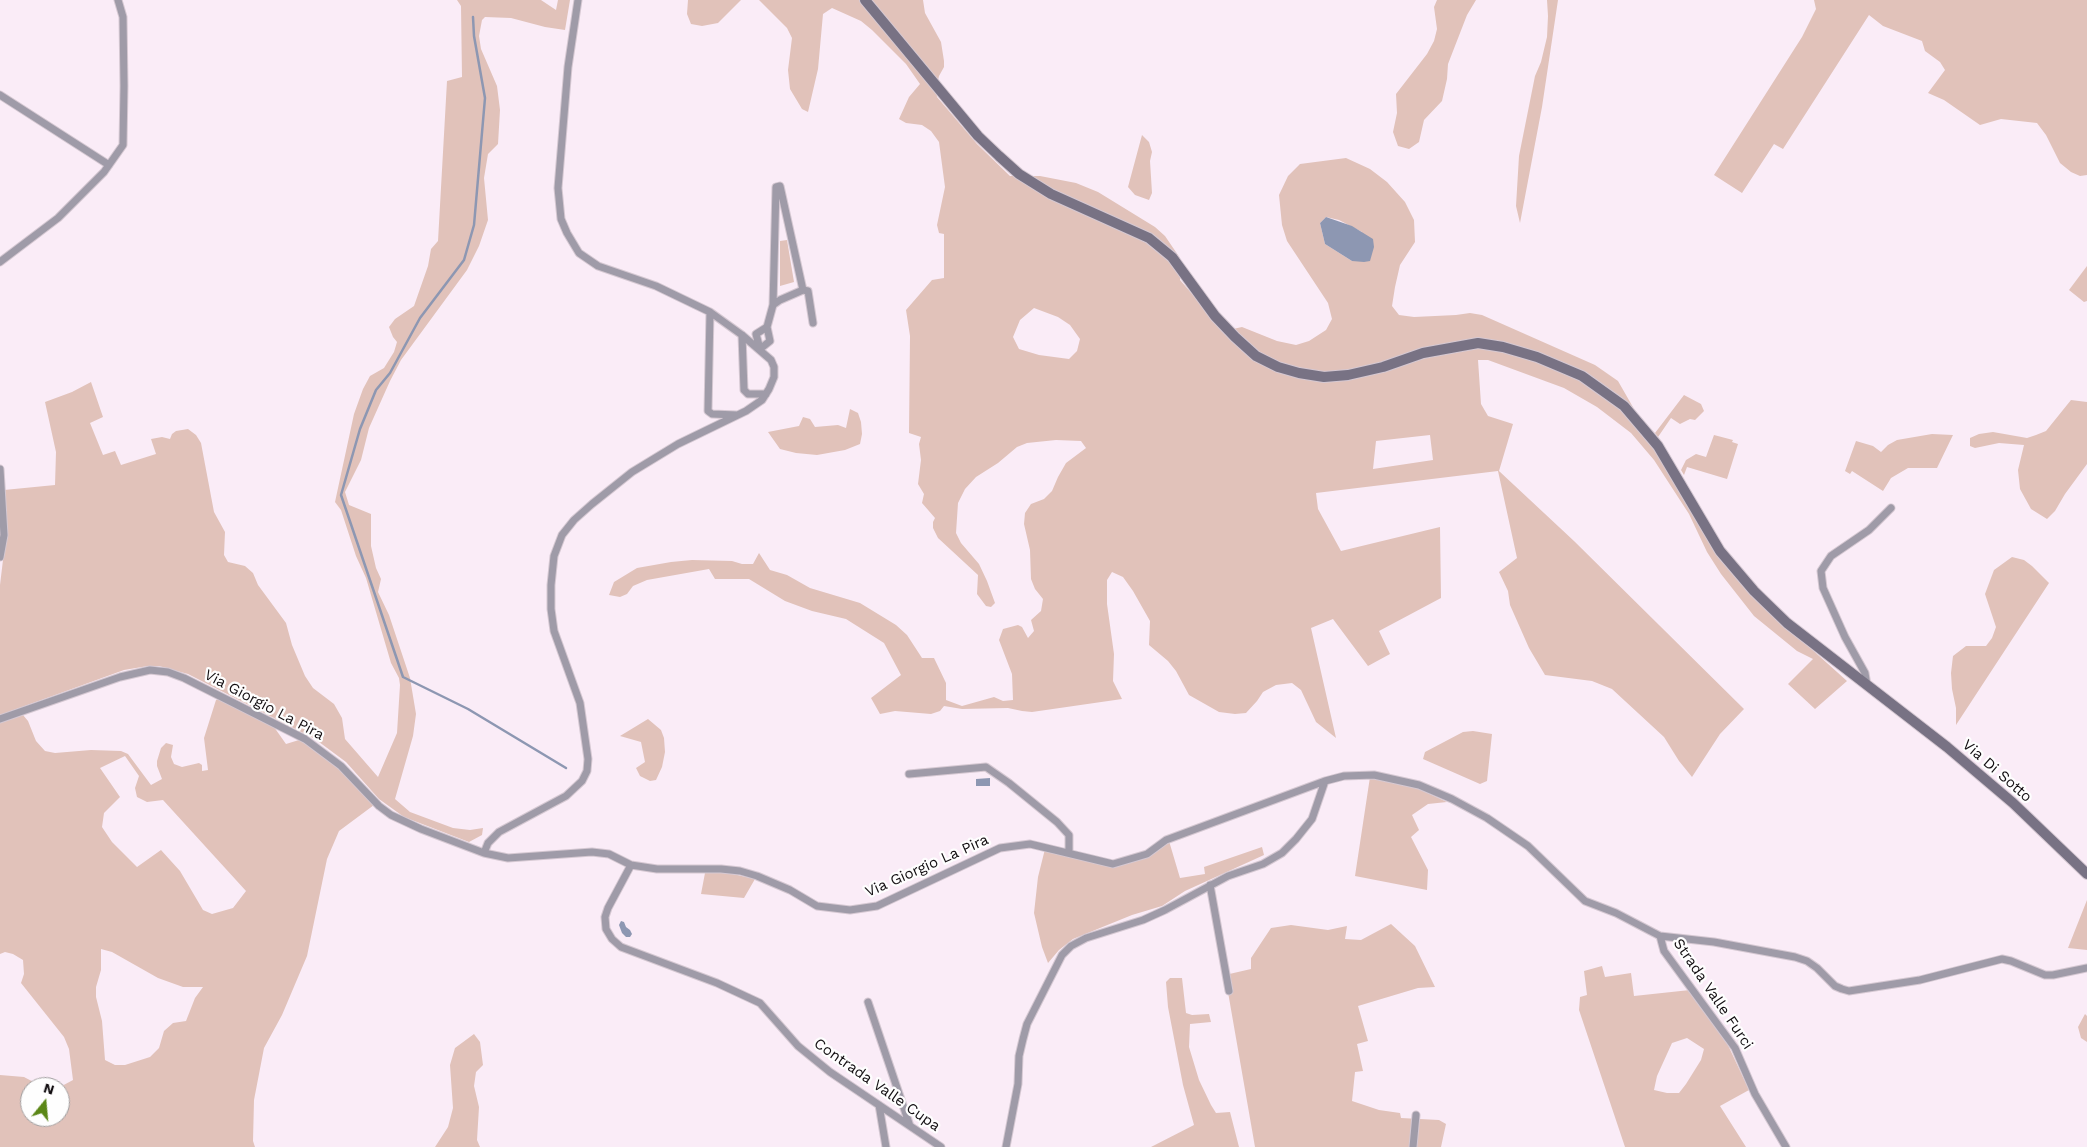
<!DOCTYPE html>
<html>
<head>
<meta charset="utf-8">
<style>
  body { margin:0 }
  #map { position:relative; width:2087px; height:1147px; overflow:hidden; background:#faecf7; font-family:"Work Sans",sans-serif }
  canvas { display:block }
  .north { position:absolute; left:20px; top:1077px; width:50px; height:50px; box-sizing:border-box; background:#fefefe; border:1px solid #a09e9f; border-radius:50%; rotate:17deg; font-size:14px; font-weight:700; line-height:20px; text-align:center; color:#120e11 }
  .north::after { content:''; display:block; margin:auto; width:18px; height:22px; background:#5b8716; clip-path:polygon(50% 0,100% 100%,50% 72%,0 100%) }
</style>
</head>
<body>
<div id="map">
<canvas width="2087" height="1147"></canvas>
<div class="north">N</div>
</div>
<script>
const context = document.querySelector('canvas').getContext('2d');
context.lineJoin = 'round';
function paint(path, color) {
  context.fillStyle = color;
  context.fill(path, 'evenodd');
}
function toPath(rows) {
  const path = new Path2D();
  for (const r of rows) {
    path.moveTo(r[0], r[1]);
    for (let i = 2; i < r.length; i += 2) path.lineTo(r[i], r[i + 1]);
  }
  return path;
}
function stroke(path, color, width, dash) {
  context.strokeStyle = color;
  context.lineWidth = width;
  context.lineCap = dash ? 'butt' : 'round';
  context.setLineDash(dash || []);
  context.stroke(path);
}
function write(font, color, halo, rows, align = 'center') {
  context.font = font + ' "Work Sans",sans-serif';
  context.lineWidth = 4.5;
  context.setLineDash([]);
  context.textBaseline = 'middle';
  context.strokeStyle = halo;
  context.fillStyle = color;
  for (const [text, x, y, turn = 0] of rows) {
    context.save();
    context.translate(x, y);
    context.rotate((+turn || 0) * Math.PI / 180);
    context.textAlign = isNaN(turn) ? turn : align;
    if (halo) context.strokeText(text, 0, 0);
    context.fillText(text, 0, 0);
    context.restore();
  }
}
paint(toPath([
  [457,0,541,0,556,10,558,0,570,0,565,30,545,27,511,18,485,17,482,20,479,36,481,49,497,86,500,110,498,144,488,154,484,178,488,220,479,246,467,270,401,360,390,381,369,428,361,460,345,492,349,505,371,514,371,546,376,568,381,579,378,592,389,615,410,678,416,714,413,736,395,799,410,812,453,828,470,830,483,828,482,835,469,842,404,817,379,799,346,762,315,739,188,674,159,666,148,666,124,670,0,715,0,585,6,535,4,490,55,485,56,452,45,402,72,392,91,382,103,417,90,423,103,455,115,451,121,465,156,454,151,439,162,437,170,439,172,434,176,431,188,429,196,435,201,443,214,512,225,532,224,555,228,562,245,566,253,573,258,585,286,623,292,645,305,676,313,688,334,704,342,718,345,739,378,777,397,733,400,685,399,678,391,663,366,578,356,556,341,510,335,502,354,414,363,389,370,376,384,368,394,352,397,342,393,337,389,327,395,319,414,306,428,266,431,249,438,241,447,81,462,77,461,6],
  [688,0,741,0,718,23,702,26,691,24,687,14],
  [759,0,923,0,925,13,941,42,944,61,944,67,939,76,936,89,937,97,977,144,1010,176,1040,176,1076,183,1098,192,1155,227,1165,236,1180,258,1180,280,1224,331,1242,327,1277,341,1296,345,1309,341,1326,330,1332,319,1328,303,1287,241,1282,225,1279,195,1288,176,1300,164,1346,158,1370,169,1387,182,1405,202,1414,220,1415,242,1400,265,1395,287,1392,306,1399,315,1414,317,1456,315,1470,313,1482,315,1595,365,1618,381,1721,561,1768,610,1847,681,1815,709,1788,684,1813,659,1797,651,1754,616,1721,574,1707,552,1689,514,1654,460,1631,433,1597,407,1564,388,1488,360,1478,360,1481,404,1488,416,1513,424,1499,471,1574,541,1744,709,1720,734,1692,777,1679,761,1664,737,1612,689,1592,681,1545,675,1529,648,1510,605,1508,591,1499,572,1517,558,1498,471,1316,493,1318,509,1341,551,1440,527,1441,598,1379,631,1390,654,1368,666,1333,619,1311,628,1336,738,1316,722,1301,690,1292,683,1276,685,1263,692,1257,701,1246,713,1235,714,1219,712,1189,695,1176,671,1168,661,1149,645,1150,621,1133,591,1123,577,1112,572,1107,580,1107,604,1114,654,1113,681,1122,699,1032,712,1022,711,1008,708,962,709,944,706,940,711,931,714,895,711,880,714,871,698,901,675,884,643,846,619,812,611,785,601,749,579,715,579,709,569,647,580,633,586,627,594,620,597,609,595,614,582,637,568,671,562,692,560,732,561,742,564,753,564,759,553,770,570,787,575,810,588,860,603,896,625,907,635,922,658,934,658,946,683,946,700,962,706,994,697,1003,701,1013,700,1012,674,999,640,1003,629,1018,625,1022,627,1028,638,1034,631,1031,620,1041,611,1043,599,1035,589,1031,579,1030,550,1024,524,1025,513,1031,504,1044,499,1052,491,1058,477,1066,463,1086,448,1081,441,1056,440,1027,443,1017,447,998,463,976,477,965,489,958,503,956,533,961,543,979,564,987,581,995,603,991,607,986,606,977,594,978,575,938,538,933,528,933,522,935,518,922,503,924,494,918,484,921,460,919,444,921,437,909,433,910,336,906,310,932,280,944,278,944,234,939,233,937,225,945,187,939,142,931,131,922,125,906,123,899,119,909,97,920,84,906,64,872,30,861,21,832,8,823,14,818,69,808,112,802,109,790,89,788,70,792,38,787,28],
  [1326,217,1339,220,1362,232,1352,261,1325,244,1320,223],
  [1034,308,1058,317,1070,325,1080,339,1077,351,1069,359,1039,355,1019,349,1013,337,1020,320],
  [1430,435,1433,460,1373,469,1376,441],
  [1437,0,1476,0,1467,15,1448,64,1447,79,1442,101,1424,120,1419,142,1409,149,1398,146,1393,132,1397,113,1396,94,1427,54,1434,41,1437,29,1434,7],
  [1547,0,1558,0,1542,107,1520,223,1516,206,1519,156,1535,76,1541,62,1547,37,1548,16],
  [1814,0,2087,0,2087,175,2080,176,2071,172,2060,163,2046,135,2037,123,2001,119,1980,125,1944,100,1928,93,1945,70,1940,62,1925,51,1922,41,1883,26,1869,15,1783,149,1774,144,1742,193,1714,175,1802,37,1816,9],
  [1142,135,1149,142,1152,152,1150,161,1152,193,1149,200,1135,195,1128,187],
  [787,240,794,282,780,286,780,241],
  [2087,266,2087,301,2084,302,2069,290],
  [1684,395,1701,404,1704,411,1695,420,1690,419,1680,424,1671,418,1658,437,1655,433],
  [2071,400,2087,402,2087,464,2065,494,2055,511,2047,519,2031,509,2020,489,2018,470,2024,445,1999,443,1975,448,1970,446,1970,438,1979,434,1993,432,2027,438,2036,435,2046,431],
  [850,409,858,413,861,422,862,434,860,444,845,450,817,455,796,453,780,449,768,432,799,426,803,417,810,419,815,427,838,425,846,428],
  [1932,434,1953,435,1937,468,1908,468,1891,478,1883,491,1852,471,1850,474,1845,471,1856,441,1873,446,1881,452,1888,445,1897,440],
  [1714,435,1733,440,1732,442,1738,444,1727,479,1687,467,1684,475,1681,470,1686,460,1696,454,1706,457],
  [2012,557,2024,560,2032,566,2049,583,1956,725,1956,708,1952,689,1951,673,1953,656,1966,646,1986,646,1992,638,1996,627,1985,594,1994,570],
  [219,699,274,727,286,744,299,740,322,754,342,771,374,805,339,831,327,859,307,956,282,1015,264,1048,254,1100,253,1141,255,1147,0,1147,0,1075,24,1077,43,1087,30,1087,30,1117,60,1117,60,1087,73,1080,69,1049,64,1037,21,983,24,974,23,960,13,954,5,952,0,954,0,723,23,715,28,721,36,741,45,751,55,753,91,750,121,751,128,754,151,785,162,779,157,766,157,761,161,748,166,743,173,745,171,757,174,764,182,767,199,763,202,765,202,771,208,770,204,738,216,700],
  [125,756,139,776,135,788,137,797,147,802,163,800,246,891,233,908,212,914,203,910,180,871,161,850,137,867,112,842,102,827,104,813,120,797,100,768],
  [101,949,112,952,158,978,183,987,203,987,195,998,186,1021,173,1023,164,1031,159,1048,150,1057,125,1065,115,1065,105,1060,102,1021,96,997,96,987,101,970],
  [648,719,661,730,664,738,665,752,662,767,656,780,650,781,640,776,636,768,645,762,641,742,620,736],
  [1473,731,1492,734,1487,781,1480,784,1423,759,1425,752,1463,732],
  [1370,777,1408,784,1447,802,1428,804,1412,815,1419,830,1411,837,1428,870,1427,890,1355,876],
  [1169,841,1180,878,1205,874,1204,867,1262,847,1264,855,1185,891,1162,906,1132,915,1073,939,1059,950,1048,963,1042,947,1034,913,1038,877,1045,849,1113,866],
  [724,872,755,879,744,898,701,894,705,873],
  [2087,900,2087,950,2068,948],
  [1391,924,1415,946,1435,987,1418,988,1358,1006,1368,1041,1357,1044,1363,1071,1355,1072,1352,1101,1379,1110,1400,1113,1401,1118,1439,1120,1446,1124,1441,1147,1255,1147,1225,975,1251,969,1251,958,1271,928,1291,925,1328,930,1347,926,1345,939,1361,940],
  [1602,966,1605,977,1631,973,1634,996,1690,990,1727,1043,1749,1090,1720,1106,1746,1147,1625,1147,1579,1010,1580,997,1587,995,1584,971],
  [1687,1038,1704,1049,1701,1060,1686,1084,1679,1093,1667,1093,1654,1090,1657,1076,1672,1043],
  [1170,978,1182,978,1186,1013,1192,1015,1209,1014,1211,1022,1190,1024,1189,1047,1199,1080,1211,1105,1216,1113,1230,1112,1239,1147,1151,1147,1194,1125,1183,1085,1168,1007,1166,982],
  [2085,1014,2087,1016,2087,1042,2081,1038,2078,1027],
  [474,1034,480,1042,483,1065,476,1072,474,1086,479,1107,477,1140,480,1147,435,1147,448,1127,453,1108,450,1065,455,1048]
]), '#e1c2ba');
paint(toPath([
  [1326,217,1352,226,1373,239,1374,247,1370,261,1364,262,1352,261,1325,244,1320,223],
  [990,778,990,786,976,786,976,779],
  [621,921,624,922,626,927,630,930,632,934,630,937,626,937,622,933,619,925]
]), '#8d97b2');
stroke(toPath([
  [473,17,474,36,485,98,474,225,464,260,420,318,390,373,376,390,360,429,341,495,403,677,468,709,566,768]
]), '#8d97b2', 2.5);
const street = toPath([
  [0,95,109,165],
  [0,262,58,218,104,172,123,145,124,86,123,17,118,0],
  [803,290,808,291,813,323],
  [710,312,708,411,712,414,737,415],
  [767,327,756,334,760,349,770,341,767,327,773,305,776,187,780,186,803,290,780,300,773,305],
  [742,335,744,390,748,394,766,394],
  [0,469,4,535,0,557],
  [1867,685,1865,673,1845,637,1823,588,1821,571,1831,556,1869,530,1891,508],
  [0,719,120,677,150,670,168,672,184,678,305,739,341,766,379,806,391,815,421,829,484,853,508,858,592,852,609,854,631,865,657,869,721,869,740,871,757,876,790,890,817,906,850,910,877,906,1000,848,1030,844,1113,864,1147,854,1166,840,1325,781,1344,776,1374,775,1419,785,1452,799,1487,818,1528,846,1585,901,1616,913,1660,936,1714,942,1795,957,1807,961,1817,968,1835,986,1842,989,1849,991,1920,980,2002,959,2011,961,2045,975,2053,975,2087,968],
  [909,774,986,767,1009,783,1057,822,1069,835,1069,852],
  [484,853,488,843,499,832,566,796,582,781,587,771,588,759,580,703,554,631,551,609,551,585,554,556,562,535,574,520,592,504,632,472,678,444,746,411,762,400,769,389,774,377,774,367,771,360,742,335,710,312,656,286,598,266,579,253,567,233,561,219,558,188,568,67,578,0],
  [631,865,608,908,605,917,606,929,612,939,621,947,717,983,760,1003,798,1046,830,1072,941,1147],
  [1210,885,1229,991],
  [1660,936,1664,951,1735,1048,1755,1094,1786,1147],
  [868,1002,910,1126],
  [879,1105,886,1147],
  [1006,1147,1018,1084,1019,1056,1023,1039,1027,1024,1062,955,1071,946,1086,938,1143,920,1165,910,1228,876,1263,864,1282,853,1296,839,1312,819,1325,781],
  [1413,1147,1416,1115]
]);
const secondary = toPath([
  [865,0,978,136,999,156,1019,174,1051,194,1149,238,1172,257,1215,316,1235,337,1256,356,1278,367,1299,373,1324,377,1348,375,1383,367,1423,353,1478,343,1503,347,1537,357,1582,376,1624,406,1658,446,1720,551,1754,591,1787,623,1947,747,2013,803,2087,874]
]);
stroke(street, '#d5c8d2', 9);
stroke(secondary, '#d5c8d2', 12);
stroke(street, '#9f9ba8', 7);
stroke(secondary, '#787284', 10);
write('15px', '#120e11', '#fefefe', [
  ["Via Giorgio La Pira",264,705,28],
  ["Via Di Sotto",1997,771,41],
  ["Via Giorgio La Pira",927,866,-24],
  ["Strada Valle Furci",1713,994,56],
  ["Contrada Valle Cupa",877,1085,35]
]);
</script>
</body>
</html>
